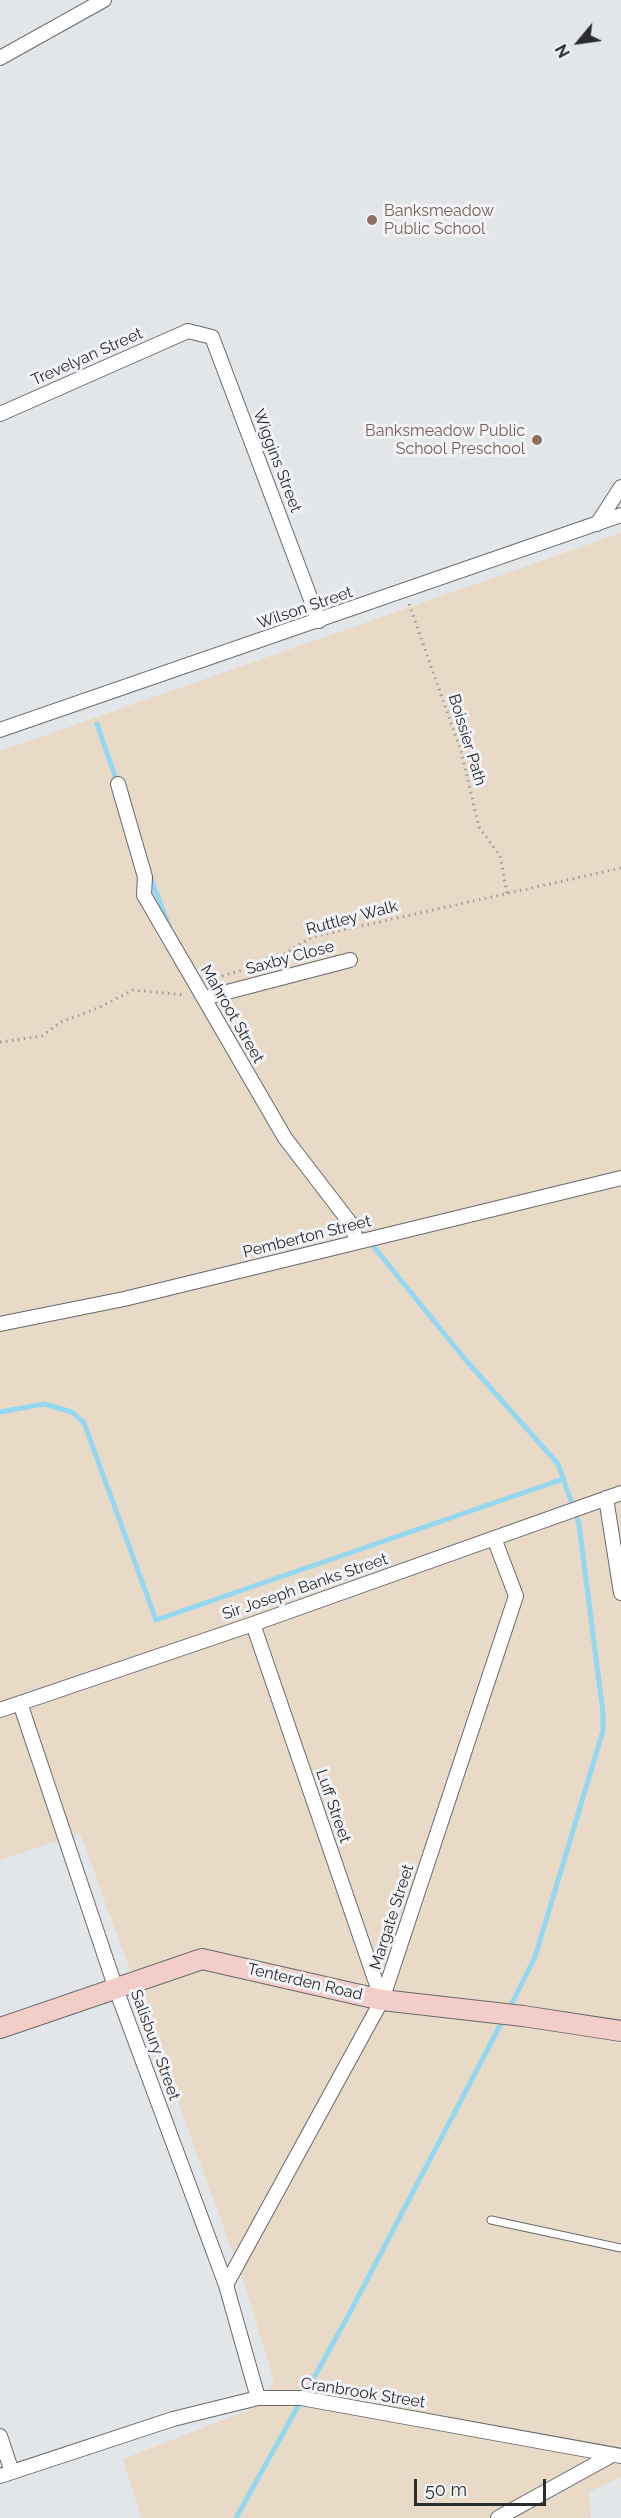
<!DOCTYPE html>
<html>
<head>
<meta charset="utf-8">
<style>
  body { margin:0 }
  #map { position:relative; width:621px; height:2518px; overflow:hidden; background:#e3e6e8; font-family:Raleway,sans-serif }
  canvas { display:block }
  .north { position:absolute; left:549px; top:12px; width:60px; height:60px; -webkit-text-stroke:4px #f1f3f6; paint-order:stroke; rotate:241deg; font-size:16px; font-weight:700; line-height:24px; text-align:center; color:#2b2c2d }
  .north::after { content:''; display:block; margin:auto; width:21px; height:27px; background:#2b2c2d; clip-path:polygon(50% 0,100% 100%,50% 72%,0 100%) }
  .scale { position:absolute; left:414px; top:2479px; width:132px; height:27px; box-sizing:border-box; border:3px solid #2b2c2d; border-top:0; padding-left:8px; font-size:18px; line-height:21px; white-space:nowrap; color:#2b2c2d; -webkit-text-stroke:4px #f1f3f6; paint-order:stroke }
</style>
</head>
<body>
<div id="map">
<canvas width="621" height="2518"></canvas>
<div class="north">N</div>
<div class="scale">50 m</div>
</div>
<script>
const context = document.querySelector('canvas').getContext('2d');
context.lineJoin = 'round';
function paint(path, color) {
  context.fillStyle = color;
  context.fill(path, 'evenodd');
}
function toPath(rows) {
  const path = new Path2D();
  for (const r of rows) {
    path.moveTo(r[0], r[1]);
    for (let i = 2; i < r.length; i += 2) path.lineTo(r[i], r[i + 1]);
  }
  return path;
}
function stroke(path, color, width, dash) {
  context.strokeStyle = color;
  context.lineWidth = width;
  context.lineCap = dash ? 'butt' : 'round';
  context.setLineDash(dash || []);
  context.stroke(path);
}
function write(font, color, halo, rows, align = 'center') {
  context.font = font + ' Raleway,sans-serif';
  context.lineWidth = 6;
  context.setLineDash([]);
  context.textBaseline = 'middle';
  context.strokeStyle = halo;
  context.fillStyle = color;
  for (const [text, x, y, turn = 0] of rows) {
    context.save();
    context.translate(x, y);
    context.rotate((+turn || 0) * Math.PI / 180);
    context.textAlign = isNaN(turn) ? turn : align;
    if (halo) context.strokeText(text, 0, 0);
    context.fillText(text, 0, 0);
    context.restore();
  }
}
paint(toPath([
  [621,533,621,2477,589,2492,591,2518,141,2518,123,2459,261,2405,274,2381,246,2289,80,1833,0,1860,0,751]
]), '#e9d9c7');
stroke(toPath([
  [97,724,117,782],
  [150,876,169,926],
  [357,1226,464,1358,558,1464,579,1524,603,1713,603,1731,535,1957,509,2009],
  [0,1412,44,1404,72,1412,84,1423,156,1620,563,1479],
  [236,2518,347,2318,504,2018]
]), '#94d7f0', 5);
const lane = toPath([
  [491,2220,621,2248]
]);
const street = toPath([
  [0,58,104,0],
  [0,414,188,331,212,337,319,621],
  [597,524,621,487],
  [0,730,621,515],
  [118,784,145,877,144,895,285,1138,351,1224,357,1242],
  [204,998,350,960],
  [0,1324,124,1299,621,1178],
  [606,1498,621,1593],
  [253,1624,382,2000],
  [20,1703,116,1989,226,2285,258,2398],
  [0,1710,253,1624,621,1493],
  [226,2285,382,2000,516,1596,494,1538],
  [0,2436,12,2472],
  [0,2476,173,2419,258,2398,301,2398,621,2456],
  [498,2518,612,2455]
]);
const secondary = toPath([
  [0,2028,202,1959,382,2000,523,2016,621,2031]
]);
stroke(lane, '#67696b', 9);
stroke(street, '#67696b', 16);
stroke(secondary, '#67696b', 22);
stroke(toPath([
  [409,604,461,751,479,827,500,856,507,893],
  [222,976,271,962,312,937,621,868],
  [0,1042,42,1036,61,1022,98,1008,133,990,185,995]
]), '#9b9d9f', 3, [1.5, 4.5]);
stroke(lane, '#fff', 7);
stroke(street, '#fff', 14);
stroke(secondary, '#f3cec9', 20);
for (const [x, y, r, color] of [
  [372,220,6,"#8d6e63"],
  [537,440,6,"#8d6e63"]
]) {
  const dot = new Path2D();
  dot.arc(x, y, r, 0, 2 * Math.PI);
  context.fillStyle = color;
  context.fill(dot);
  stroke(dot, '#f1f3f6', 2);
}
write('16px', '#785e54', '#f1f3f6', [
  ["Banksmeadow",384,211],
  ["Public School",384,229],
  ["Banksmeadow Public",525,431,"right"],
  ["School Preschool",525,449,"right"]
], 'left');
write('16px', '#2b2c2d', '#f1f3f6', [
  ["Trevelyan Street",87,357,-24],
  ["Wiggins Street",277,461,69],
  ["Wilson Street",305,608,-19],
  ["Boissier Path",467,740,73],
  ["Ruttley Walk",352,918,-15],
  ["Saxby Close",290,958,-15],
  ["Mahroot Street",232,1014,60],
  ["Pemberton Street",307,1237,-14],
  ["Sir Joseph Banks Street",305,1587,-19],
  ["Luff Street",333,1806,71],
  ["Margate Street",392,1917,-72],
  ["Tenterden Road",305,1982,13],
  ["Salisbury Street",155,2045,70],
  ["Cranbrook Street",363,2393,9]
]);
</script>
</body>
</html>
